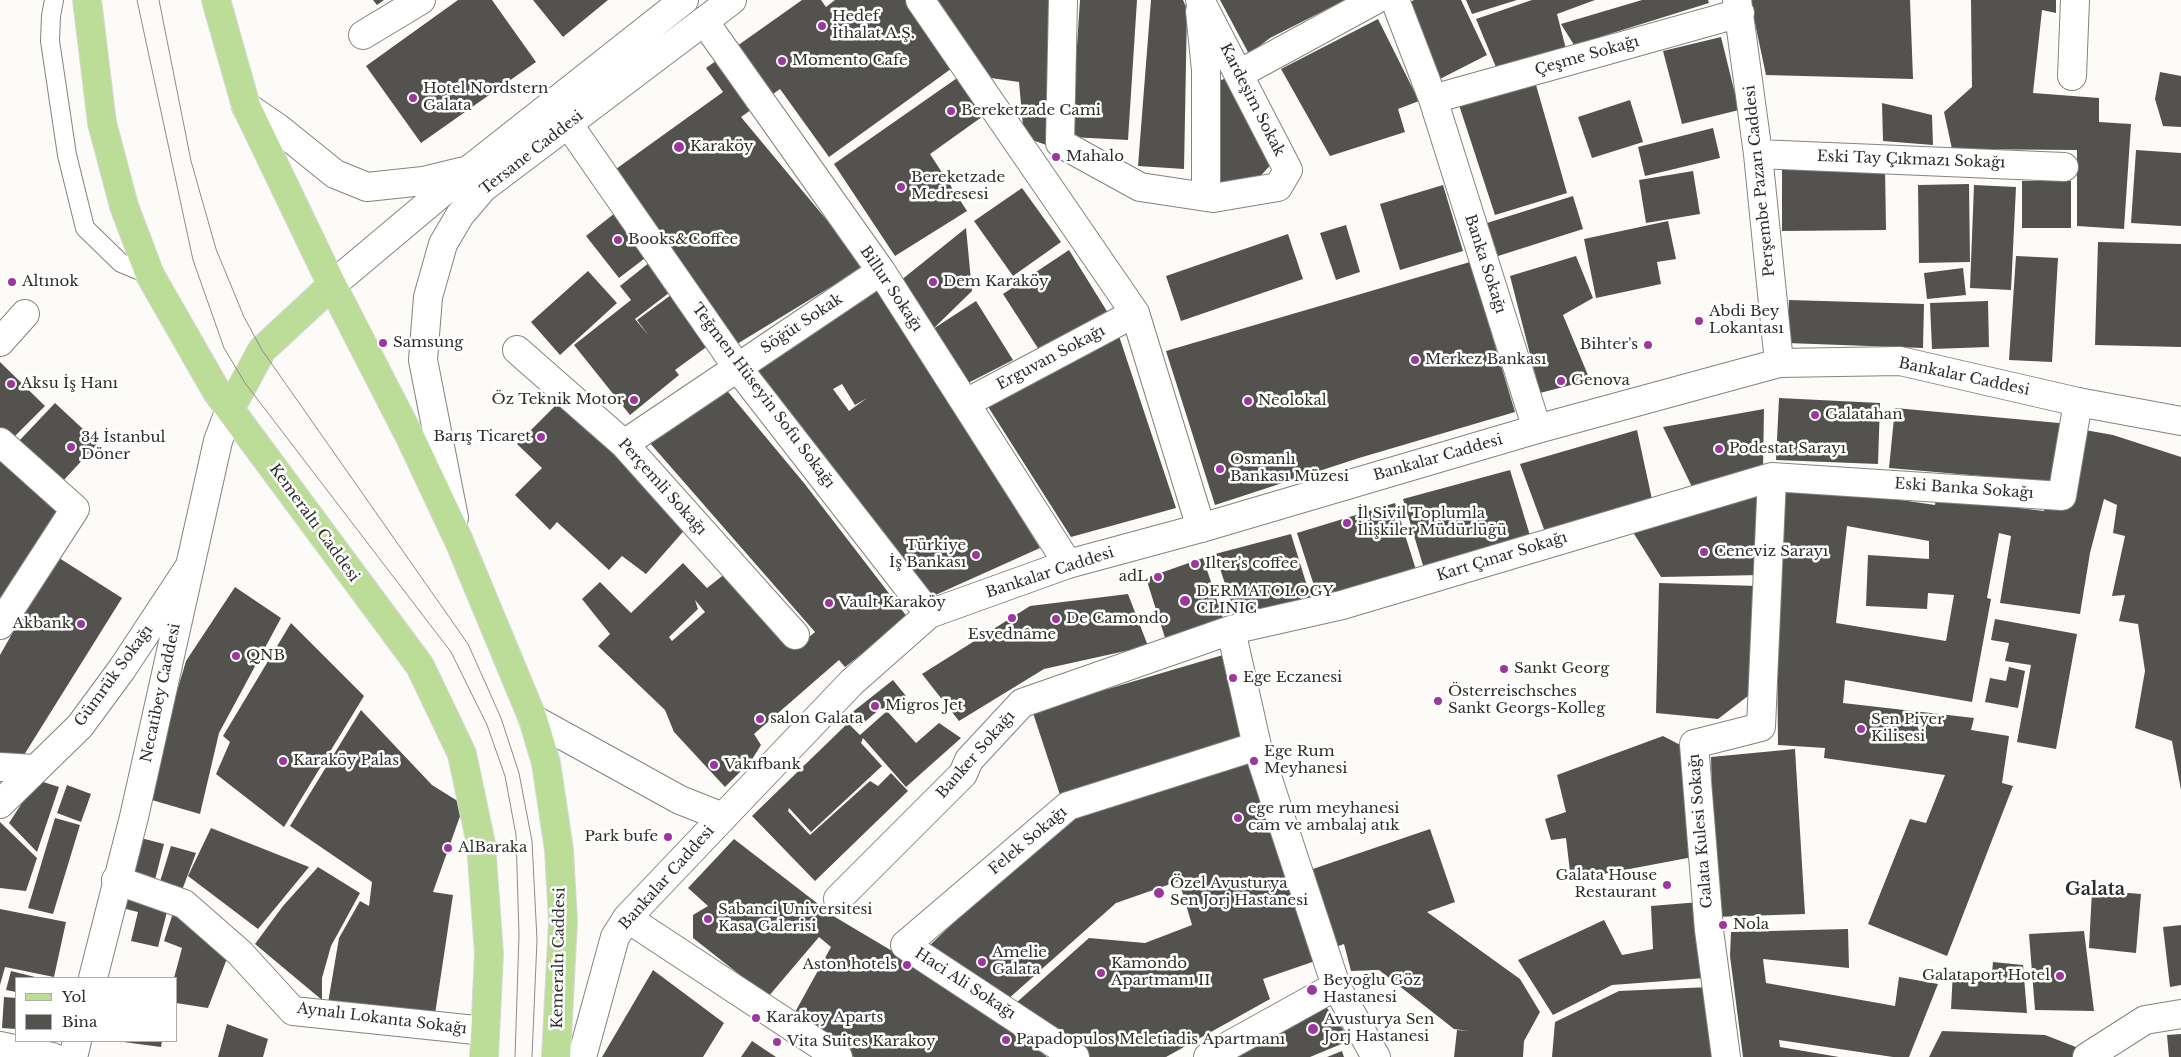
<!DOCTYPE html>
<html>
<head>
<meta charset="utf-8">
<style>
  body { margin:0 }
  #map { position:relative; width:2181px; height:1057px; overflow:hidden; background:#fcfbf7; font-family:"Libre Baskerville",serif }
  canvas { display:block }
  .legend { position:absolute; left:15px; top:977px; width:162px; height:65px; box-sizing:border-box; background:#fff; border:1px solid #ababab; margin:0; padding:6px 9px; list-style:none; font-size:15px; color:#2e2e2c }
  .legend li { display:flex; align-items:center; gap:10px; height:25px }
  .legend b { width:25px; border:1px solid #ababab }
</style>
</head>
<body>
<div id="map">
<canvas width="2181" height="1057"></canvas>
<ul class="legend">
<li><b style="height:6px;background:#bcdd98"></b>Yol</li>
<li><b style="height:14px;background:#54524e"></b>Bina</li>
</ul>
</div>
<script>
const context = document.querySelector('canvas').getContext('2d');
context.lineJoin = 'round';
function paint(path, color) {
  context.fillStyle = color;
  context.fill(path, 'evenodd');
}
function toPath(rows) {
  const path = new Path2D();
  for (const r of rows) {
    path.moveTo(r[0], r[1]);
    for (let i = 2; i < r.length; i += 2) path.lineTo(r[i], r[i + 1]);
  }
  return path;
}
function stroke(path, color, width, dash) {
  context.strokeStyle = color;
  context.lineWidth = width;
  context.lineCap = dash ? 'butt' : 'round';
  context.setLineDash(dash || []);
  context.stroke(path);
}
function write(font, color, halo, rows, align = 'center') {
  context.font = font + ' "Libre Baskerville",serif';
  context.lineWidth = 5;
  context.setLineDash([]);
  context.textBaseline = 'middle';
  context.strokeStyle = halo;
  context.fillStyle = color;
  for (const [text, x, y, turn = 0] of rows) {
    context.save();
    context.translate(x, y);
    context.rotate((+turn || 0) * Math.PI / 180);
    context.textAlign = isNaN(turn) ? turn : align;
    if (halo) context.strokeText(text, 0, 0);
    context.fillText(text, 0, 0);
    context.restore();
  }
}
paint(toPath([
  [373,0,384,0,377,5],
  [458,0,492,0,536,62,421,143,366,66],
  [533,0,608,0,563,37],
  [802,0,821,0,826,7,835,0,907,0,955,66,829,157,780,89,741,117,865,266,737,344,616,169,723,92,706,68],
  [938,0,1049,0,1049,146,1024,137,1019,82,991,78],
  [1080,0,1137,0,1128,140,1071,137],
  [1151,0,1183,0,1187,9,1184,169,1138,166],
  [1220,0,1345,0,1270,38,1249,54],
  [1414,0,1461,0,1487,55,1436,81,1408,3],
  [1466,0,1517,0,1472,14],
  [1532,0,1595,0,1557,14,1566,49,1498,72,1476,19],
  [1642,0,1708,0,1709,3,1574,45,1561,24],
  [1750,0,1910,0,1913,79,1766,75],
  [1971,0,2056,0,2056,13,2042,10,2033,93,2099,98,2099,122,2131,124,2124,229,2077,226,2077,150,1952,149,1944,112,1972,87],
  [1378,19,1419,101,1398,109,1405,132,1330,156,1281,69],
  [1721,37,1739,110,1682,124,1663,51],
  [2160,72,2181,76,2181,127,2163,126,2155,99],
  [960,76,986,114,930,154,967,211,895,256,834,164],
  [1230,77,1278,157,1252,185,1210,183,1212,83],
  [1534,78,1567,193,1495,215,1459,105],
  [1630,100,1643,142,1592,158,1578,117],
  [1882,103,1932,115,1933,145,1883,141],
  [1713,128,1720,158,1645,176,1638,147],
  [2136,150,2181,153,2181,226,2131,223],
  [1885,167,1886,230,1782,231,1782,169],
  [1693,171,1700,214,1646,223,1639,180],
  [2022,181,2071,181,2071,228,2022,228],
  [1969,184,1970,262,1919,263,1918,185],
  [1443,185,1463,251,1400,270,1380,204],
  [1974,185,2016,187,2011,290,1970,288],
  [1022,188,1061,242,1013,276,974,221],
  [1573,196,1583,229,1498,256,1487,223],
  [620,209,653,252,619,278,586,236],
  [1668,221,1676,259,1657,262,1661,284,1596,298,1584,239],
  [1346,225,1360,272,1336,280,1320,233],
  [966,228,972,291,933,329,976,301,1013,360,968,383,900,281],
  [1288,234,1303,279,1181,321,1166,276],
  [2098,242,2181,244,2181,347,2095,345],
  [1069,250,1108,313,1041,353,1003,294],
  [1576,256,1593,298,1563,315,1590,380,1540,393,1510,276],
  [2016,256,2058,258,2052,362,2009,360],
  [655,258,678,286,635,319,649,336,637,320,679,289,716,340,675,370,679,375,630,415,574,345,631,300,620,286],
  [1470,262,1515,412,1359,458,1215,505,1166,351],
  [1963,268,1966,295,1927,299,1924,273],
  [588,271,617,303,560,355,531,322],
  [878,289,1040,548,931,597,751,370],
  [842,384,855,405,867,398,849,411,833,389],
  [1789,300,1924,304,1923,348,1787,343],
  [1988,301,1989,347,1932,349,1930,303],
  [1119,336,1176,508,1071,537,987,405],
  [0,362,45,406,10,441,0,432],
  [724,387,804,483,908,618,845,667,839,660,754,734,761,745,751,761,725,787,674,732,665,710,598,646,610,634,582,599,600,582,631,613,683,563,707,588,726,573,794,650,815,632,649,442],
  [695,600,705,612,672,641,669,637,698,609],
  [1779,398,1880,403,1878,464,1776,460],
  [559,402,587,421,688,526,646,574,622,556,609,570,557,522,550,530,515,495,542,468,517,444],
  [55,403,98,443,63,481,19,441],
  [1895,408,2070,424,2063,483,1889,468],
  [1764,409,1763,470,1693,489,1663,427],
  [2079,429,2113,435,2181,457,2181,790,2172,741,2135,728,2145,671,2138,624,2119,621,2125,595,2112,596,2125,536,2113,533,2117,505,2104,499,2090,553,2080,614,2000,603,2011,536,1999,533,1987,598,1991,599,1972,702,1845,680,1843,703,1974,718,1971,730,2009,736,2002,783,2013,786,1947,956,1868,924,1910,819,1926,823,1945,775,1824,758,1825,748,1778,745,1777,628,1785,483,1935,505,1936,498,2044,511,2047,497,2074,503],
  [1847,526,1929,541,1929,559,1868,555,1866,606,1927,609,1928,593,1954,595,1946,641,1836,623],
  [1637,430,1653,504,1545,532,1520,464],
  [0,456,65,505,0,603],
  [1510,470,1532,542,1425,572,1403,499],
  [1765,491,1761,575,1661,577,1631,529],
  [1395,503,1417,573,1319,601,1297,533],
  [1291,534,1312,602,1239,625,1215,554],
  [56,556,122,598,19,763,0,759,0,655],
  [1203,558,1225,624,1167,644,1146,578],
  [1659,583,1758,586,1748,696,1718,719,1656,713],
  [235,587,281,618,219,733,200,814,145,798,186,661],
  [1128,594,1148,646,1044,669,959,721,922,674,1030,606],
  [1995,619,2077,634,2056,749,2017,742,2031,665,2005,661,2009,643,1991,640],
  [291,623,364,696,284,827,216,774,230,742,223,736],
  [1223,655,1246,738,1207,747,1060,795,1031,707,1111,688],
  [2009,667,2025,671,2018,708,1985,702,1990,678,2006,681],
  [893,680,906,696,887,711,881,708,860,726,850,714],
  [361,710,432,785,464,805,433,892,453,895,434,1021,328,1003,339,938,360,901,369,906,372,882,290,826],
  [887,711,916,743,939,723,961,738,906,787,863,738,861,743,882,766,811,832,789,808,788,811,810,835,870,781,878,786,891,773,908,791,815,881,752,816,848,723,860,735],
  [1663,736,1688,749,1693,857,1571,880,1566,838,1551,840,1545,819,1566,812,1557,775],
  [1795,749,1805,914,1715,917,1711,757],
  [1254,761,1321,959,1263,979,1270,999,1166,1057,1090,1057,1016,1003,1089,938,1145,943,1192,925,1179,881,1116,903,1007,1000,929,946,1072,810],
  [37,780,59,787,37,852,9,823],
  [67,785,91,794,81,822,57,813],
  [55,818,80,825,53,914,28,908],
  [0,822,37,858,26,891,0,888],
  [211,828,309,867,258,929,188,876],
  [1430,829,1455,902,1427,912,1520,979,1540,1012,1524,1041,1523,1057,1454,1057,1457,1030,1469,1031,1454,1029,1379,970,1351,971,1344,944,1333,948,1304,872],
  [137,837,164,844,153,888,126,881],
  [734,839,835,917,904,958,1004,1023,1047,1057,854,1057,794,1014,831,947,819,937,768,997,693,938,693,915,708,906,688,888],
  [171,846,196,853,181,893,158,888],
  [318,867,360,893,331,946,322,978,322,1000,255,944,283,906],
  [122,888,170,900,158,947,131,941,138,912,118,907],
  [2092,890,2141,894,2136,953,2089,948],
  [1700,902,1705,978,1612,985,1553,1015,1518,960,1604,920,1622,955,1653,949,1651,906],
  [0,909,66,922,54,977,5,967,0,985],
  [173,913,228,956,208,1008,176,1003,176,978,174,978,182,948,164,941],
  [2181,925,2181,985,2170,987,2163,927],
  [1848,929,1849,968,1763,959,1766,983,1895,1006,1899,977,1938,984,1909,1057,1893,1057,1779,1040,1780,1047,1839,1057,1743,1057,1730,956,1731,932],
  [2084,931,2094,1011,2035,1010,2029,934],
  [1993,962,2023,965,2027,1013,1951,1009,1953,971,1992,973],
  [653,970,724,1023,703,1057,602,1057],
  [11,971,39,978,16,978,16,992,6,990],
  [1710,987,1717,1057,1552,1057,1555,1022,1619,991],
  [4,997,16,998,16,1029,2,1028],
  [1324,1004,1351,1040,1310,1057,1228,1057],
  [227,1024,268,1039,263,1057,218,1057],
  [1942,1031,2045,1035,2081,1049,2077,1057,1929,1057],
  [2181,1034,2181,1057,2169,1057,2167,1035],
  [116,1041,162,1041,161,1047],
  [752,1041,776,1057,741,1057],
  [1342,1051,1344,1057,1327,1057]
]), '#54524e');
const lane = toPath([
  [54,0,51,16,50,41,67,155,85,228,121,263,150,275]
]);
const street = toPath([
  [920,0,1135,313,1201,528],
  [1063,0,1060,143,1140,187,1213,198,1278,187,1288,170,1200,0],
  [1395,0,1433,99,1537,429],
  [1737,0,1758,154,1779,363],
  [1200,11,1206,70,1206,197],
  [704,21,881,271,1068,564],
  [363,35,421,0],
  [1239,74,1375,0],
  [2072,76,2075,0],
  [1433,99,1740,13],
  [569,125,737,367,929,614],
  [1758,154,2064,167],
  [0,342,25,314],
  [517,350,624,444,795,635],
  [966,403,1135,313],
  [0,442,75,509,0,625],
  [624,444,881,271],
  [1231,630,1257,746,1336,986,1376,1057],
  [0,767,35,769],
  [0,804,80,726,122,669,188,569],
  [116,880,184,904,240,953,293,1011,485,1031],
  [838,899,963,774,969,760,1022,703,1231,630,1342,605,1772,477,2062,496,2078,402],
  [627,918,838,1057],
  [0,1046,52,1057],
  [582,1057,615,937,627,918,723,817],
  [1075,1057,905,945,1068,806,1257,746],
  [1208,1057,1336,986],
  [1726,1057,1709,930,1694,744,1761,727,1772,477],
  [2087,1057,2145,1020,2181,1014]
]);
const secondary = toPath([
  [246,106,278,128,335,174,367,187,423,181,464,171],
  [332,285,470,169,684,0],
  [454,518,423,360,428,297,443,244,460,215,483,188,732,0],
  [533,719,680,800,723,817,852,682,929,614,1068,564,1201,528,1537,429,1779,363,1900,361,2078,402,2181,421],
  [93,978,134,817,218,441,230,409],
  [73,1057,77,1041]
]);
const primary = toPath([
  [87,0,102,123,124,206,150,275,217,392,420,666,462,754,481,844,489,954,484,1057],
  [216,0,246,106,332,285,411,439,459,541,533,719,546,763,559,850,563,921,556,1057],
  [230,409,262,350,332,285]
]);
stroke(lane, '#83837f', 20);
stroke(street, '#83837f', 30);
stroke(secondary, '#83837f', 30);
stroke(primary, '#d9d9d9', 30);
stroke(lane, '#fff', 18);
stroke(street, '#fff', 28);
stroke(secondary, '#fff', 28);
stroke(primary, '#bcdd98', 28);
stroke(toPath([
  [137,0,193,260,224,348,245,383,451,652,487,725,505,776,516,835,519,935,515,1057],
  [159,0,191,161,216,249,244,317,262,350,468,644,501,718,519,773,532,841,537,940,532,1057]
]), '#8c8b89', 1);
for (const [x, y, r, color] of [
  [822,26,5,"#9b379d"],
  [782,61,5,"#9b379d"],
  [413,98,5,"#9b379d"],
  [951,111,5,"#9b379d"],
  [679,147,6,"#9b379d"],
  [1056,157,5,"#9b379d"],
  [901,187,5,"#9b379d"],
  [618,240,5,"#9b379d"],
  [12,282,5,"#9b379d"],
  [933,282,5,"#9b379d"],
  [1699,321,5,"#9b379d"],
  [383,343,5,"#9b379d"],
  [1648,345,5,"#9b379d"],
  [1415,360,5,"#9b379d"],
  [1561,381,5,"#9b379d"],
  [11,384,5,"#9b379d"],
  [634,400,5,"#9b379d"],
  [1248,401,5,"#9b379d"],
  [1815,415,5,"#9b379d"],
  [541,437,5,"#9b379d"],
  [71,447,5,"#9b379d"],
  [1719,449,5,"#9b379d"],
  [1220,469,5,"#9b379d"],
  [1347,523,5,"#9b379d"],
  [1704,552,5,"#9b379d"],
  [976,555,5,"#9b379d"],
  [1195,564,5,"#9b379d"],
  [1158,577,5,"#9b379d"],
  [1185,601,6,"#9b379d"],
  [829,603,5,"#9b379d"],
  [1012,618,5,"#9b379d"],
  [1056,619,5,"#9b379d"],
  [81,624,5,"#9b379d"],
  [236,656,5,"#9b379d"],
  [1504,669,5,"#9b379d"],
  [1233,678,5,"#9b379d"],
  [1438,701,5,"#9b379d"],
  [875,706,5,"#9b379d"],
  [760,719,5,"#9b379d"],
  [1861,729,5,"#9b379d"],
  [283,761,5,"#9b379d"],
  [1254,761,5,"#9b379d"],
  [714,765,5,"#9b379d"],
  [1238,818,5,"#9b379d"],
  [668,837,5,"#9b379d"],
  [448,848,5,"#9b379d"],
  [1667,885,5,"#9b379d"],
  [1159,893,6,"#9b379d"],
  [708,919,5,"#9b379d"],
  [1723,925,5,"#9b379d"],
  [982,962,5,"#9b379d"],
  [907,965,5,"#9b379d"],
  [1101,973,5,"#9b379d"],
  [2060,976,5,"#9b379d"],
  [1312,990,6,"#9b379d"],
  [756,1018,5,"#9b379d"],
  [1313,1029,6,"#9b379d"],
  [1006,1040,5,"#9b379d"],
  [777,1042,5,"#9b379d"]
]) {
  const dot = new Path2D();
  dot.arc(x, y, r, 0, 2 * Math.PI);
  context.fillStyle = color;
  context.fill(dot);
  stroke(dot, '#fff', 2);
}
write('15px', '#2e2e2c', '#fff', [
  ["Hedef",832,17],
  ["İthalat A.Ş.",832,34],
  ["Momento Cafe",792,61],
  ["Hotel Nordstern",423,89],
  ["Galata",423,106],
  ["Bereketzade Cami",961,111],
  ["Karaköy",690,147],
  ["Mahalo",1066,157],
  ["Bereketzade",911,178],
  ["Medresesi",911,195],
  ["Books&Coffee",628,240],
  ["Altınok",22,282],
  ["Dem Karaköy",943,282],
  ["Abdi Bey",1709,312],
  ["Lokantası",1709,329],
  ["Samsung",393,343],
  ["Bihter's",1638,345,"right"],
  ["Merkez Bankası",1425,360],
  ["Genova",1571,381],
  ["Aksu İş Hanı",21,384],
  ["Öz Teknik Motor",624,400,"right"],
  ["Neolokal",1258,401],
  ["Galatahan",1825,415],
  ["Barış Ticaret",531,437,"right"],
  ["34 İstanbul",81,438],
  ["Döner",81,455],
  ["Podestat Sarayı",1729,449],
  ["Osmanlı",1230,460],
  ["Bankası Müzesi",1230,477],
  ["İl Sivil Toplumla",1357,514],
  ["İlişkiler Müdürlüğü",1357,531],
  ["Türkiye",966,546,"right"],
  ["İş Bankası",966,563,"right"],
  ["Ceneviz Sarayı",1714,552],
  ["Ilter’s coffee",1205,564],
  ["adL",1148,577,"right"],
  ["DERMATOLOGY",1196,592],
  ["CLINIC",1196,609],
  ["Vault Karaköy",839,603],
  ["De Camondo",1066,619],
  ["Akbank",71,624,"right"],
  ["Esvednâme",1012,635,"center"],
  ["QNB",246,656],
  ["Sankt Georg",1514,669],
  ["Ege Eczanesi",1243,678],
  ["Österreischsches",1448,692],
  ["Sankt Georgs-Kolleg",1448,709],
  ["Migros Jet",885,706],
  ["salon Galata",770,719],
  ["Sen Piyer",1871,720],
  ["Kilisesi",1871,737],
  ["Ege Rum",1264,752],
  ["Meyhanesi",1264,769],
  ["Karaköy Palas",293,761],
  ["Vakıfbank",724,765],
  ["ege rum meyhanesi",1248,809],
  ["cam ve ambalaj atık",1248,826],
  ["Park bufe",658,837,"right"],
  ["AlBaraka",458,848],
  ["Galata House",1657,876,"right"],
  ["Restaurant",1657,893,"right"],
  ["Özel Avusturya",1170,884],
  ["Sen Jorj Hastanesi",1170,901],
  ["Sabanci Universitesi",718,910],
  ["Kasa Galerisi",718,927],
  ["Nola",1733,925],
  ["Amelie",992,953],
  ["Galata",992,970],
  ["Kamondo",1111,964],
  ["Apartmanı II",1111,981],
  ["Aston hotels",897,965,"right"],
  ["Galataport Hotel",2050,976,"right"],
  ["Beyoğlu Göz",1323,981],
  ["Hastanesi",1323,998],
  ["Karakoy Aparts",766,1018],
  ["Avusturya Sen",1324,1020],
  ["Jorj Hastanesi",1324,1037],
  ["Papadopulos Meletiadis Apartmanı",1016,1040],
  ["Vita Suites Karakoy",787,1042]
], 'left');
write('15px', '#2e2e2c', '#fff', [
  ["Çeşme Sokağı",1587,56,-16],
  ["Kardeşim Sokak",1252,100,63],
  ["Tersane Caddesi",532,153,-38],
  ["Eski Tay Çıkmazı Sokağı",1911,160,2],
  ["Perşembe Pazarı Caddesi",1760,181,-96],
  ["Banka Sokağı",1485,264,72],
  ["Billur Sokağı",891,289,56],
  ["Söğüt Sokak",802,324,-34],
  ["Erguvan Sokağı",1051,358,-28],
  ["Bankalar Caddesi",1964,377,12],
  ["Teğmen Hüseyin Sofu Sokağı",763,396,53],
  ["Bankalar Caddesi",1438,458,-16],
  ["Perçemli Sokağı",662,487,48],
  ["Eski Banka Sokağı",1964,489,4],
  ["Kemeraltı Caddesi",314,523,54],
  ["Kart Çınar Sokağı",1502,557,-17],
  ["Bankalar Caddesi",1050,573,-18],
  ["Gümrük Sokağı",114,676,-54],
  ["Necatibey Caddesi",161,693,-78],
  ["Banker Sokağı",976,755,-49],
  ["Galata Kulesi Sokağı",1701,831,-95],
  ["Felek Sokağı",1028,841,-40],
  ["Bankalar Caddesi",667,878,-48],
  ["Kemeraltı Caddesi",559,958,-89],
  ["Haci Ali Sokağı",965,984,33],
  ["Aynalı Lokanta Sokağı",382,1019,7]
]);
write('bold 18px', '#2e2e2c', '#fff', [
  ["Galata",2095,890]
]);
</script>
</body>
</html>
